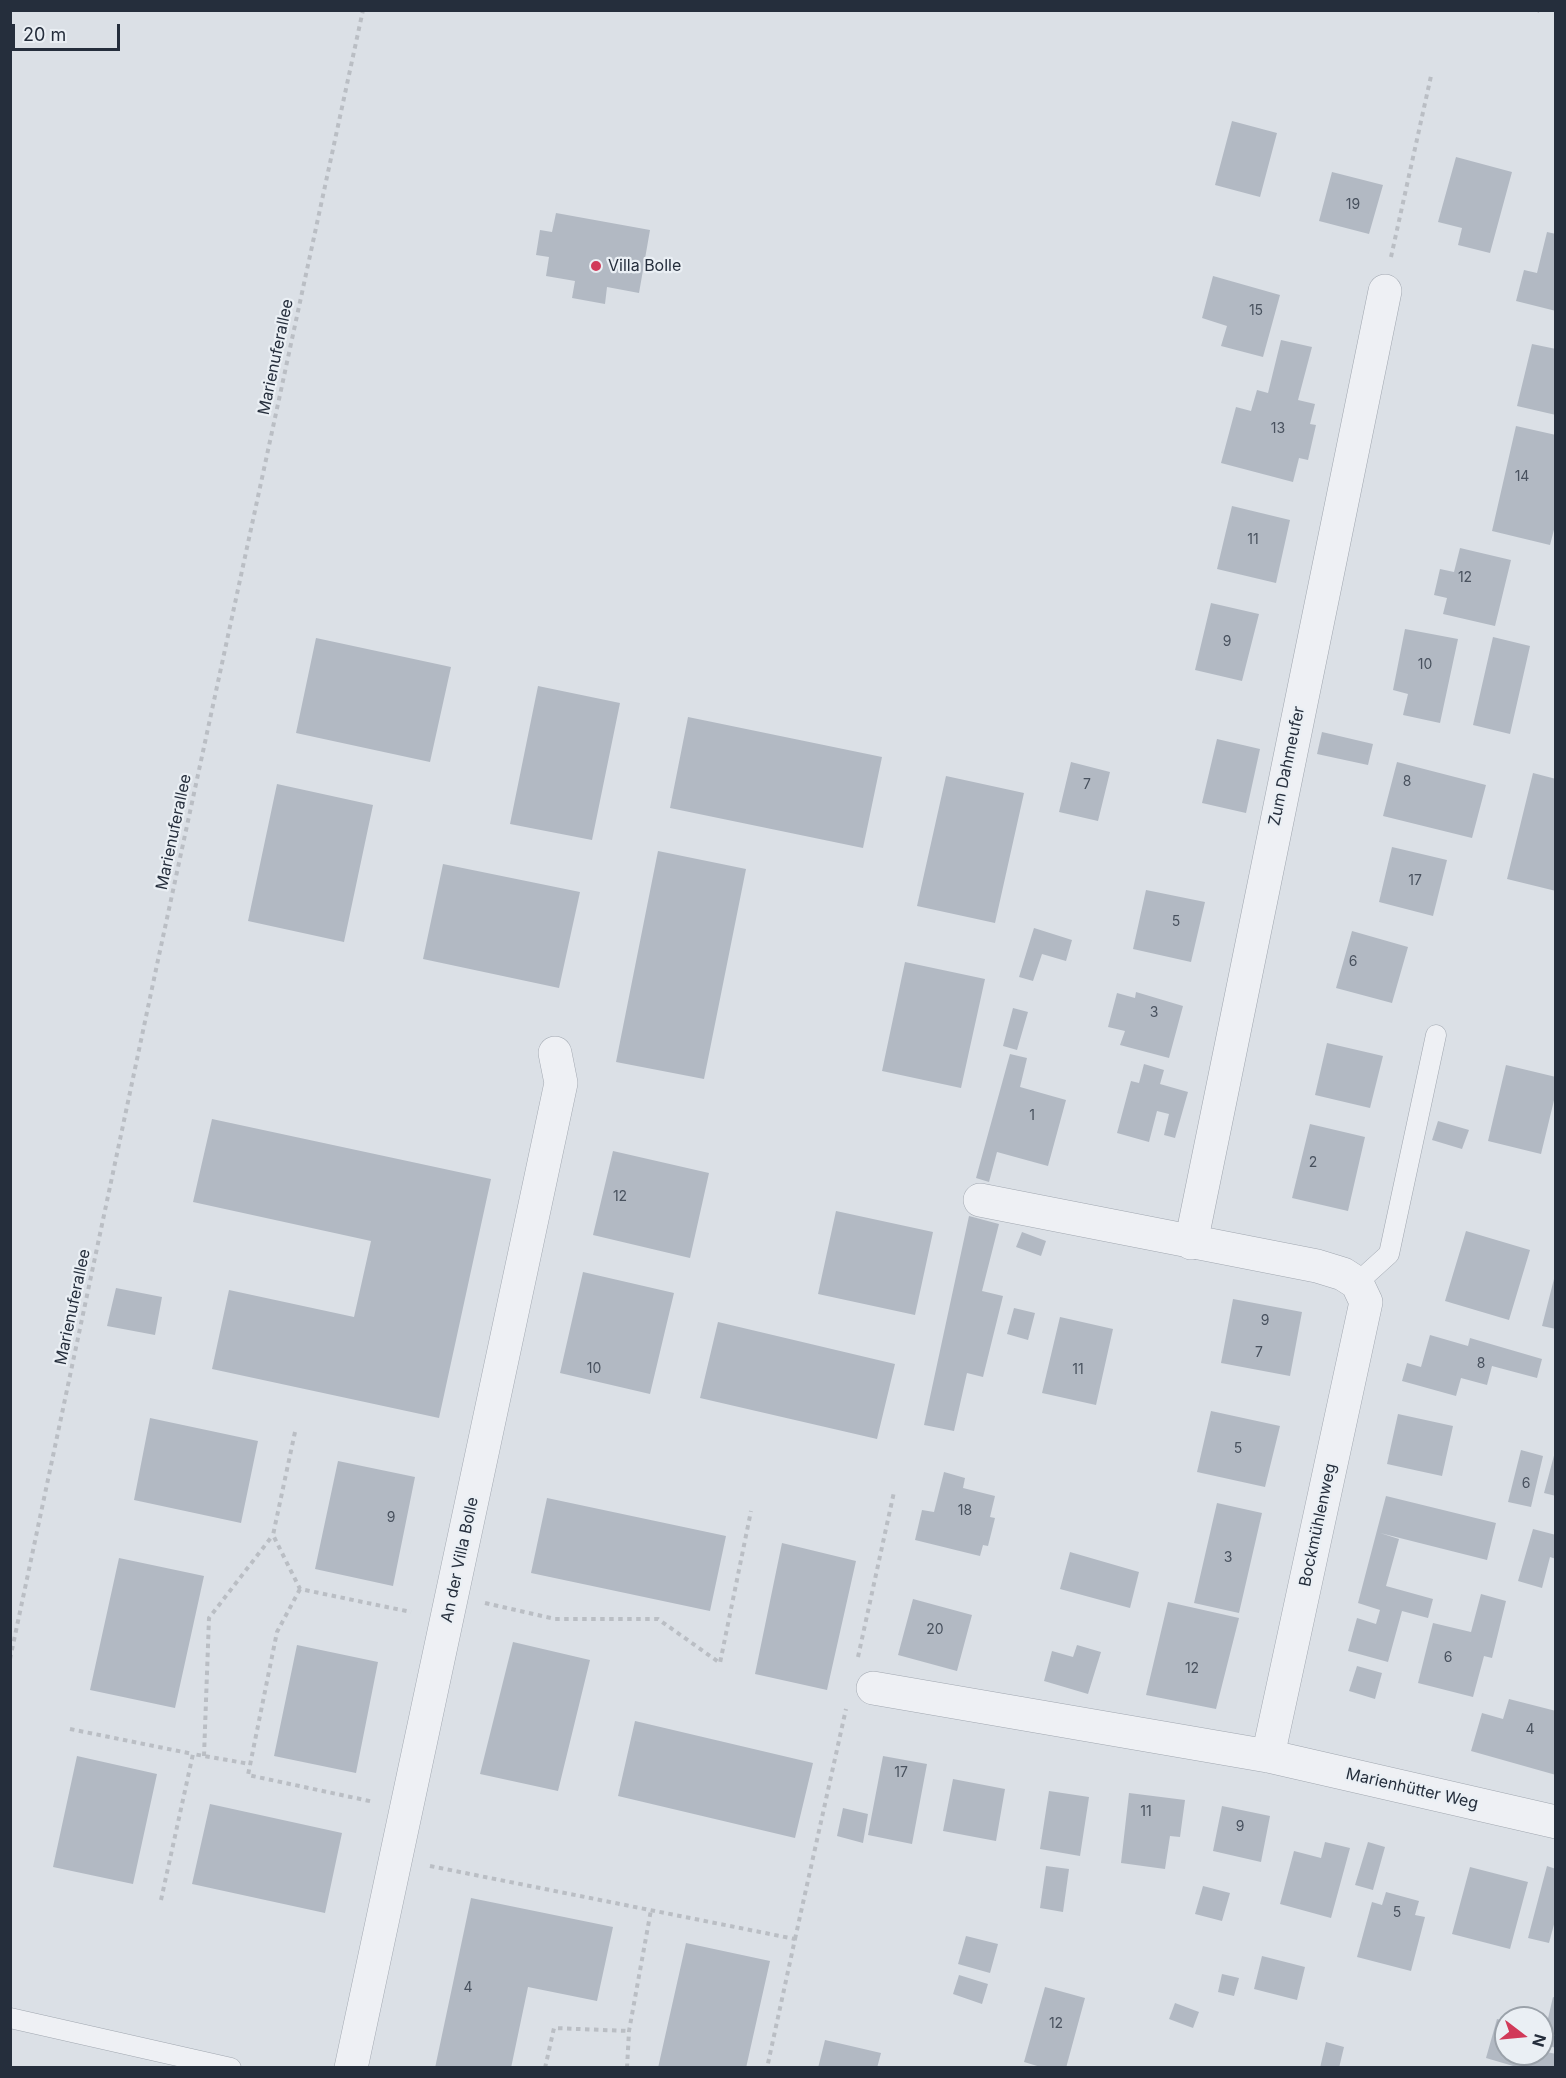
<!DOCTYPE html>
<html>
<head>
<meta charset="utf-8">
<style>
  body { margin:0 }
  #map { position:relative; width:1566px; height:2078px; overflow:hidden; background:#dbe0e6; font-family:Inter,sans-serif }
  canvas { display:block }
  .frame { position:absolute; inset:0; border:12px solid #252e3c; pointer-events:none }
  .north { position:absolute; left:1494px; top:2006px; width:60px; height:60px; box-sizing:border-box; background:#eaeff4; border:2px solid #9ba2aa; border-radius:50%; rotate:106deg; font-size:16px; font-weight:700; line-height:24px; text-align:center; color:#252e3c }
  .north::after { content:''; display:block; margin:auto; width:21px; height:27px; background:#d13a59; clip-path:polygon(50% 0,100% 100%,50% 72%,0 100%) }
  .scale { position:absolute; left:12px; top:24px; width:108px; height:27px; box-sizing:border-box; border:3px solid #252e3c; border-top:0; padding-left:8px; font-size:18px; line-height:21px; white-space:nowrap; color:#252e3c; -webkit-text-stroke:4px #eaeff4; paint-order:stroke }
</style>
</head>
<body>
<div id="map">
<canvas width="1566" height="2078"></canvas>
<div class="frame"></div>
<div class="north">N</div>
<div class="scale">20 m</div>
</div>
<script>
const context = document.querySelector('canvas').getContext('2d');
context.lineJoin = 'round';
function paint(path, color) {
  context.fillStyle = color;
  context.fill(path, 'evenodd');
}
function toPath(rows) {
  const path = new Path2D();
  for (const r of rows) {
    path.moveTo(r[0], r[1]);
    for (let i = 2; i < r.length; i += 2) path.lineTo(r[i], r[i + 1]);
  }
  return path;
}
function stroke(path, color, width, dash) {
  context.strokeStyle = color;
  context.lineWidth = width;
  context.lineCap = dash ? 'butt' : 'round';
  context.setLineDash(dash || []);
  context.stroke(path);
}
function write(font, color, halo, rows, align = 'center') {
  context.font = font + ' Inter,sans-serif';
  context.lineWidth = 4.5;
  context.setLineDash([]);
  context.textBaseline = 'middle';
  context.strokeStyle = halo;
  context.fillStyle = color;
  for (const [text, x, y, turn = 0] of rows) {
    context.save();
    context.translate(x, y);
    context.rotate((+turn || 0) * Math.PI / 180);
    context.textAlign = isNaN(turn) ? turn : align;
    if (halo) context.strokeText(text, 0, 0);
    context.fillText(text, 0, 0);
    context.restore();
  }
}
paint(toPath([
  [1232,121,1277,133,1260,197,1215,185],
  [1456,157,1512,172,1490,253,1458,245,1462,228,1438,222],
  [1332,172,1383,185,1369,234,1319,221],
  [556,213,650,230,639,293,607,287,605,304,572,298,575,281,546,276,549,257,536,255,540,230,552,232],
  [1547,232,1556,234,1556,311,1516,301,1524,270,1537,273],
  [1213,276,1280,295,1263,357,1221,346,1227,326,1202,318],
  [1281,340,1312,347,1298,400,1315,404,1310,424,1316,425,1308,460,1299,458,1293,482,1221,463,1236,407,1251,411,1257,390,1268,393],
  [1532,344,1556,349,1556,415,1517,406],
  [1516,426,1556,435,1556,522,1550,545,1492,531],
  [1232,506,1290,520,1276,583,1217,569],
  [1460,548,1511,560,1495,626,1443,614,1447,598,1434,595,1440,569,1454,572],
  [1211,603,1259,614,1242,681,1195,670],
  [1405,629,1458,639,1440,723,1403,715,1408,694,1393,690],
  [1493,637,1530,646,1510,734,1473,725],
  [316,638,451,667,430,762,296,733],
  [538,686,620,703,592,840,510,824],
  [688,717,882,757,863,848,670,808],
  [1322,732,1373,744,1368,765,1317,754],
  [1217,739,1260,749,1246,813,1202,803],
  [1071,762,1110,772,1098,821,1059,812],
  [1397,762,1486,785,1472,838,1383,816],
  [1533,773,1556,779,1556,891,1507,879],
  [946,776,1024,793,995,923,917,906],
  [277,784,373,805,344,942,248,921],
  [1392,847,1447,860,1433,916,1379,902],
  [658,851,746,869,704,1079,616,1062],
  [443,864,580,892,559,988,423,959],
  [1146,890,1205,902,1191,962,1133,949],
  [1034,928,1072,940,1066,961,1042,954,1033,981,1019,977],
  [1352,931,1408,947,1392,1003,1336,988],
  [905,962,985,979,961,1088,882,1071],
  [1136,992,1183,1006,1169,1058,1120,1045,1125,1031,1108,1027,1117,993,1135,998],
  [1013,1008,1028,1012,1017,1050,1003,1046],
  [1327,1043,1383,1056,1370,1108,1315,1095],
  [1010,1054,1027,1058,1020,1087,1066,1100,1048,1166,997,1152,989,1182,976,1178],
  [1144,1064,1164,1070,1160,1084,1188,1092,1175,1138,1164,1135,1169,1114,1157,1111,1149,1142,1117,1133,1131,1081,1139,1083],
  [1506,1065,1556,1077,1556,1092,1541,1154,1488,1141],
  [212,1119,491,1179,439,1418,212,1369,229,1290,354,1317,371,1241,193,1202],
  [1438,1121,1469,1130,1462,1149,1432,1140],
  [1310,1124,1365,1137,1348,1211,1292,1198],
  [613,1151,709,1173,690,1258,593,1235],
  [836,1211,933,1232,915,1315,818,1294],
  [969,1216,999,1224,982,1291,1003,1296,983,1377,967,1373,954,1431,924,1425],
  [1466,1231,1530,1250,1509,1320,1445,1301],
  [1022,1232,1046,1241,1041,1256,1016,1247],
  [583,1272,674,1293,650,1394,560,1373],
  [1555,1275,1556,1275,1556,1329,1542,1326],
  [116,1288,162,1297,155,1335,107,1326],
  [1233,1299,1302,1312,1290,1376,1221,1363],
  [1014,1308,1035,1313,1028,1340,1007,1334],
  [1060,1317,1113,1329,1096,1405,1042,1393],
  [718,1322,895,1364,877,1439,700,1398],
  [1430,1335,1468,1346,1470,1338,1542,1359,1537,1378,1492,1366,1487,1385,1461,1378,1456,1396,1402,1381,1407,1363,1421,1367],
  [1211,1411,1280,1426,1265,1487,1197,1472],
  [1398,1414,1453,1426,1442,1476,1387,1464],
  [150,1418,258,1441,241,1523,134,1500],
  [1556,1448,1556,1496,1544,1493],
  [1521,1450,1543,1456,1531,1507,1508,1502],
  [338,1461,415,1477,393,1586,315,1569],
  [944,1472,965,1478,963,1488,995,1496,990,1517,995,1518,988,1546,983,1545,980,1556,915,1540,922,1510,934,1512],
  [1386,1496,1496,1523,1487,1560,1380,1533,1399,1539,1386,1586,1433,1599,1428,1618,1402,1611,1388,1662,1348,1651,1357,1618,1376,1624,1380,1610,1358,1603],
  [547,1498,726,1536,710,1611,531,1573],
  [1217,1503,1262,1513,1239,1613,1194,1603],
  [1533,1529,1556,1535,1556,1559,1550,1557,1542,1588,1518,1581],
  [782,1543,856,1561,827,1690,755,1674],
  [1070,1552,1139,1572,1130,1608,1060,1589],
  [119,1558,204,1576,175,1708,90,1690],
  [1481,1594,1506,1601,1492,1658,1484,1656,1473,1697,1418,1683,1433,1623,1471,1632],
  [913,1599,972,1615,957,1671,898,1655],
  [1168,1602,1239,1618,1216,1709,1146,1695],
  [513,1642,590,1660,558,1791,480,1774],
  [297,1645,378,1662,356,1773,274,1756],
  [1077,1645,1101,1652,1088,1694,1044,1681,1052,1651,1073,1657],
  [1357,1666,1382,1673,1375,1699,1349,1691],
  [1509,1699,1556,1711,1556,1775,1471,1751,1482,1713,1503,1719],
  [635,1721,813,1763,795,1838,618,1796],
  [77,1756,157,1774,133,1884,53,1867],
  [883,1756,927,1764,912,1844,868,1835],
  [953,1779,1005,1789,996,1841,943,1831],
  [1049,1791,1089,1797,1080,1856,1040,1849],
  [1129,1793,1185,1800,1180,1837,1170,1836,1165,1869,1121,1863],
  [210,1804,342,1833,325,1913,192,1884],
  [1222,1806,1270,1816,1261,1862,1213,1851],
  [843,1808,868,1814,863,1843,837,1836],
  [1325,1842,1350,1848,1331,1918,1280,1904,1294,1851,1321,1858],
  [1368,1842,1385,1847,1373,1890,1355,1885],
  [1046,1866,1069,1869,1063,1912,1040,1908],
  [1547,1866,1556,1869,1556,1917,1549,1943,1528,1938],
  [1470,1867,1528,1882,1510,1949,1452,1934],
  [1203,1886,1230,1893,1222,1921,1195,1914],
  [1386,1892,1419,1901,1415,1915,1425,1917,1411,1971,1357,1957,1372,1902,1382,1905],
  [471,1898,613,1927,597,2001,528,1987,511,2068,435,2068],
  [966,1936,998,1944,990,1973,958,1964],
  [686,1943,770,1961,746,2068,658,2068],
  [1262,1956,1305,1967,1297,2000,1254,1989],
  [1222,1974,1239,1978,1234,1996,1218,1992],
  [959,1975,988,1984,982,2004,953,1994],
  [1045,1987,1085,1998,1066,2068,1044,2068,1024,2062],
  [1553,1997,1556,1998,1556,2048,1542,2044],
  [1175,2003,1199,2012,1193,2028,1169,2019],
  [1497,2019,1506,2021,1506,2054,1542,2054,1542,2051,1556,2054,1556,2068,1520,2068,1486,2058],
  [825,2040,881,2053,877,2068,818,2068],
  [1326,2042,1344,2047,1339,2068,1320,2068]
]), '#b2b9c3');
const service = toPath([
  [1357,1283,1389,1254,1436,1035],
  [10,2018,231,2068]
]);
const minor = toPath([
  [980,1200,1317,1266,1343,1274,1357,1283,1366,1302,1268,1756],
  [1191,1243,1385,291],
  [873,1688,1268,1756,1556,1822],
  [351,2068,561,1083,555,1053]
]);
stroke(service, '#a1a7b0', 21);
stroke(minor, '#a1a7b0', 34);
stroke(toPath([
  [1537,12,1538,10],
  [1391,257,1431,76],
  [295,1432,273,1535,300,1589,411,1612],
  [300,1589,277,1632,248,1775,374,1802],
  [485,1603,555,1619,658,1619,720,1663,751,1511],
  [858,1657,894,1492],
  [10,1659,158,960,363,10],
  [70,1729,193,1754],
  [204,1756,209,1618,273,1535],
  [430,1866,795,1939,767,2068],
  [161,1900,193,1754,250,1764],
  [795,1939,846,1709],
  [545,2068,554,2028,629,2031],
  [627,2068,629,2031,651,1910]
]), '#babec4', 4, [4.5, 4.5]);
stroke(service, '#eef0f4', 20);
stroke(minor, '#eef0f4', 33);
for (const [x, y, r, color] of [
  [596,266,6,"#d13a59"]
]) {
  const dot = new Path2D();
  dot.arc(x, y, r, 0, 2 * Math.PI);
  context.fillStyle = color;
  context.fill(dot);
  stroke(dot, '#eaeff4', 2);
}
write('14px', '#48515e', null, [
  ["19",1353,205],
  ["15",1256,311],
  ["13",1278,429],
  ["14",1522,477],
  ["11",1253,540],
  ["12",1465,578],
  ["9",1227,642],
  ["10",1425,665],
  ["8",1407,782],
  ["7",1087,785],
  ["17",1415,881],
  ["5",1176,922],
  ["6",1353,962],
  ["3",1154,1013],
  ["1",1032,1116],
  ["2",1313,1163],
  ["12",620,1197],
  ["9",1265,1321],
  ["7",1259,1353],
  ["8",1481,1364],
  ["10",594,1369],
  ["11",1078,1370],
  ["5",1238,1449],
  ["6",1526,1484],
  ["18",965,1511],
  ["9",391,1518],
  ["3",1228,1558],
  ["20",935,1630],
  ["6",1448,1658],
  ["12",1192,1669],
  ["4",1530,1730],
  ["17",901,1773],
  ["11",1146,1812],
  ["9",1240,1827],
  ["5",1397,1913],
  ["4",468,1988],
  ["12",1056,2024]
]);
write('16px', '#252e3c', '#eaeff4', [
  ["Villa Bolle",608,266]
], 'left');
write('16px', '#252e3c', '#eaeff4', [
  ["Marienuferallee",276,357,-78],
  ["Zum Dahmeufer",1287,766,-78],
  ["Marienuferallee",174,832,-78],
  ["Marienuferallee",73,1307,-78],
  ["Bockmühlenweg",1318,1525,-78],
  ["An der Villa Bolle",460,1560,-78],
  ["Marienhütter Weg",1412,1789,13]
]);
</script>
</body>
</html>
